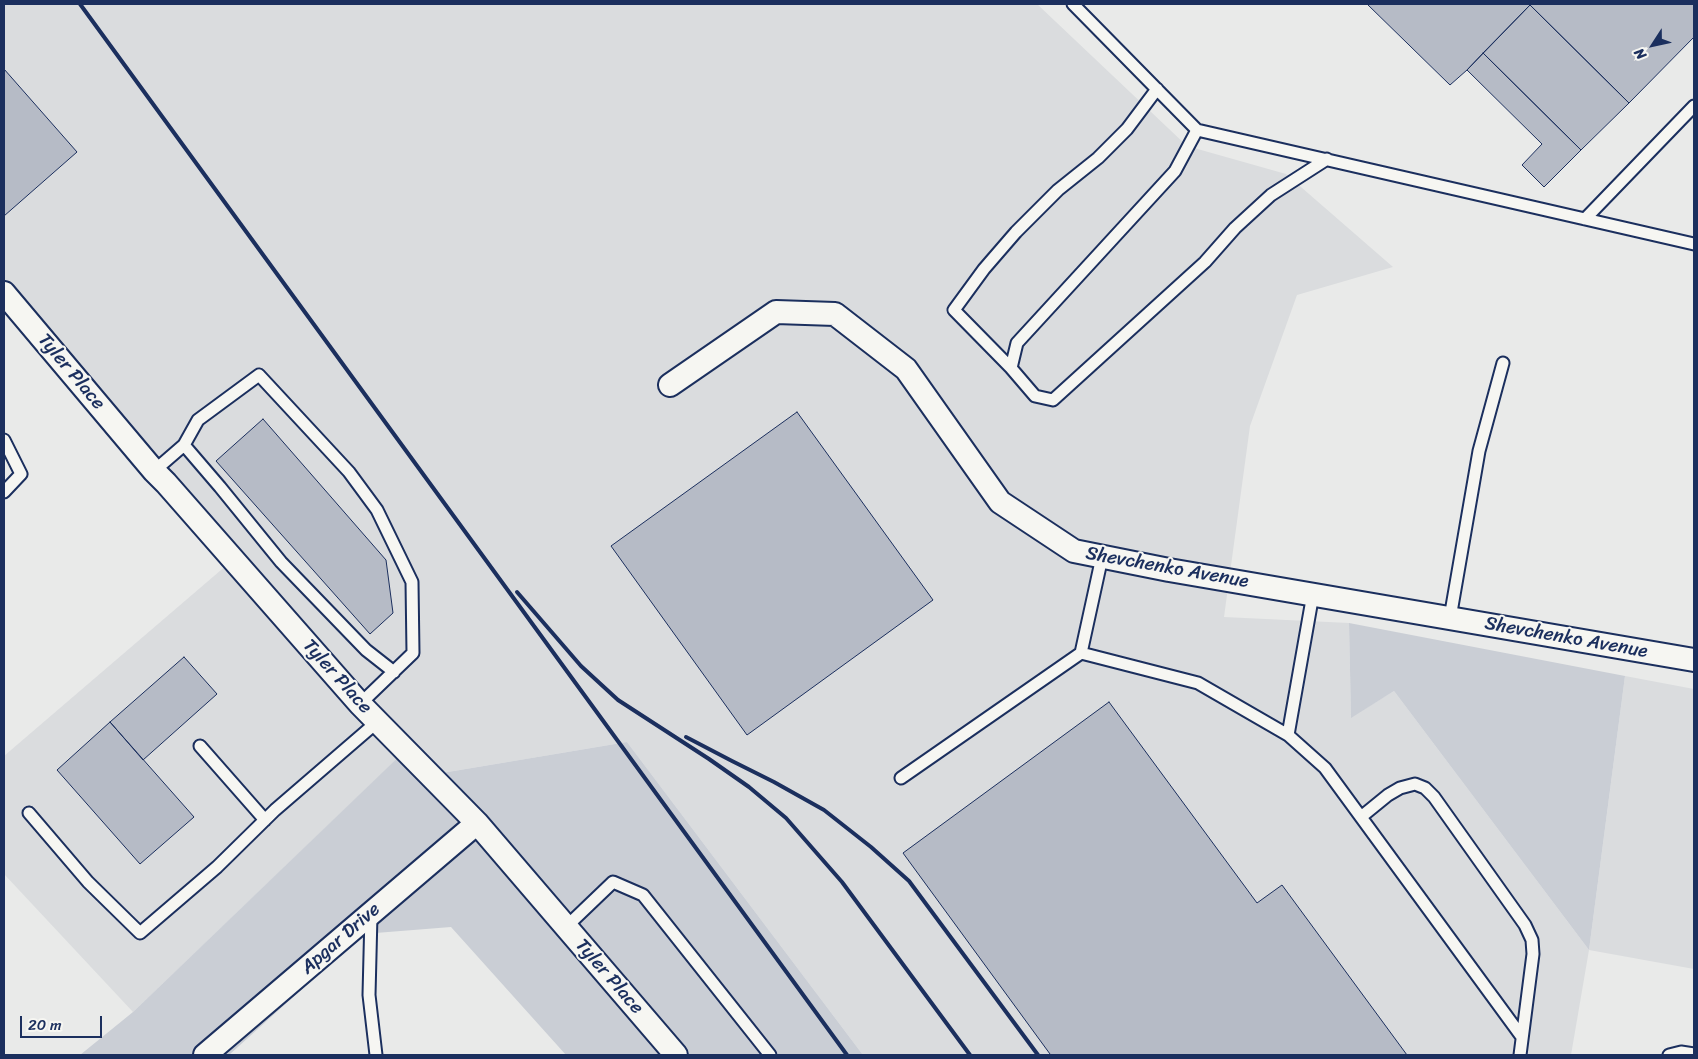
<!DOCTYPE html>
<html>
<head>
<meta charset="utf-8">
<style>
  body { margin:0 }
  #map { position:relative; width:1698px; height:1059px; overflow:hidden; background:#e9eae9; font-family:Sriracha,sans-serif }
  canvas { display:block }
  .frame { position:absolute; inset:0; border:5px solid #1b2f5e; pointer-events:none }
  .north { position:absolute; left:1628px; top:20px; width:50px; height:50px; -webkit-text-stroke:4px #f6f6f2; paint-order:stroke; rotate:235deg; font-size:14px; font-weight:700; line-height:20px; text-align:center; color:#1b2f5e }
  .north::after { content:''; display:block; margin:auto; width:18px; height:22px; background:#1b2f5e; clip-path:polygon(50% 0,100% 100%,50% 72%,0 100%) }
  .scale { position:absolute; left:20px; top:1016px; width:82px; height:22px; box-sizing:border-box; border:2px solid #1b2f5e; border-top:0; padding-left:6px; font-size:15px; line-height:18px; white-space:nowrap; color:#1b2f5e; -webkit-text-stroke:4px #f6f6f2; paint-order:stroke }
</style>
</head>
<body>
<div id="map">
<canvas width="1698" height="1059"></canvas>
<div class="frame"></div>
<div class="north">N</div>
<div class="scale">20 m</div>
</div>
<script>
const context = document.querySelector('canvas').getContext('2d');
context.lineJoin = 'round';
function paint(path, color) {
  context.fillStyle = color;
  context.fill(path, 'evenodd');
}
function toPath(rows) {
  const path = new Path2D();
  for (const r of rows) {
    path.moveTo(r[0], r[1]);
    for (let i = 2; i < r.length; i += 2) path.lineTo(r[i], r[i + 1]);
  }
  return path;
}
function stroke(path, color, width, dash) {
  context.strokeStyle = color;
  context.lineWidth = width;
  context.lineCap = dash ? 'butt' : 'round';
  context.setLineDash(dash || []);
  context.stroke(path);
}
function write(font, color, halo, rows, align = 'center') {
  context.font = font + ' Sriracha,sans-serif';
  context.lineWidth = 4;
  context.setLineDash([]);
  context.textBaseline = 'middle';
  context.strokeStyle = halo;
  context.fillStyle = color;
  for (const [text, x, y, turn = 0] of rows) {
    context.save();
    context.translate(x, y);
    context.rotate((+turn || 0) * Math.PI / 180);
    context.textAlign = isNaN(turn) ? turn : align;
    if (halo) context.strokeText(text, 0, 0);
    context.fillText(text, 0, 0);
    context.restore();
  }
}
paint(toPath([
  [4,4,1037,4,1187,146,1286,174,1393,267,1297,295,1250,426,1224,617,1349,623,1351,717,1394,691,1589,950,1625,676,1694,689,1694,969,1589,950,1571,1055,863,1055,627,742,430,775,410,747,133,1012,4,874,4,756,228,564,4,305]
]), '#dadcde');
paint(toPath([
  [1349,623,1625,676,1589,950,1394,691,1351,718],
  [627,742,863,1055,566,1055,451,927,363,934,229,1055,80,1055,133,1012,410,746,430,775]
]), '#caced5');
const building = toPath([
  [1367,4,1529,4,1530,5,1467,70,1450,85,1367,4],
  [1529,4,1694,4,1694,37,1629,103,1529,4],
  [1530,5,1629,103,1581,150,1483,53,1530,5],
  [1483,53,1581,150,1544,187,1522,165,1542,144,1467,70,1483,53],
  [4,69,77,152,4,216,4,69],
  [797,412,933,600,747,735,611,546,797,412],
  [263,419,386,560,393,613,370,634,216,461,263,419],
  [184,657,217,694,143,760,110,722,184,657],
  [1109,702,1257,903,1282,885,1407,1055,1049,1055,1050,1054,903,853,1109,702],
  [110,722,194,817,140,864,57,770,110,722]
]);
paint(building, '#b6bbc6');
stroke(building, '#1b2f5e', 1);
const service = toPath([
  [1073,4,1197,130,1694,244],
  [1197,130,1175,171,1017,343,1011,368,1035,396,1053,400,1205,262,1235,228,1271,195,1327,159],
  [1585,219,1694,106],
  [1011,368,954,310,984,269,1016,232,1058,190,1098,158,1127,129,1157,89],
  [4,440,21,474,4,492],
  [184,445,220,487,281,562,366,650,394,672],
  [154,471,184,445,198,420,259,375,349,472,377,510,412,582,413,653,360,704],
  [1450,618,1479,451,1503,363],
  [1081,653,1102,557],
  [1288,735,1313,594],
  [200,746,265,820],
  [901,778,1081,653,1198,683,1288,735,1325,768,1522,1037],
  [29,813,88,882,140,933,217,867,275,810,377,722],
  [1361,817,1388,795,1400,788,1415,784,1425,788,1434,797,1525,925,1532,940,1533,954,1520,1055],
  [371,915,369,995,376,1055],
  [566,927,613,882,643,895,770,1055],
  [1669,1055,1681,1052,1694,1054]
]);
const minor = toPath([
  [4,293,154,471,166,483,360,704,477,823,676,1055],
  [670,385,776,312,835,314,906,369,1000,502,1074,551,1169,570,1694,660],
  [205,1055,477,823]
]);
stroke(service, '#1b2f5e', 15);
stroke(minor, '#1b2f5e', 26);
stroke(service, '#f6f6f2', 11);
stroke(minor, '#f6f6f2', 22);
stroke(toPath([
  [80,4,847,1055],
  [517,592,581,666,618,700,709,759,749,787,786,818,842,882,970,1055],
  [686,737,732,761,774,782,824,810,871,847,909,881,1038,1055]
]), '#1b2f5e', 4);
write('19px', '#1b2f5e', '#f6f6f2', [
  ["Tyler Place",71,372,50],
  ["Shevchenko Avenue",1167,568,10],
  ["Shevchenko Avenue",1566,638,10],
  ["Tyler Place",337,677,48],
  ["Apgar Drive",341,939,-41],
  ["Tyler Place",609,977,49]
]);
</script>
</body>
</html>
